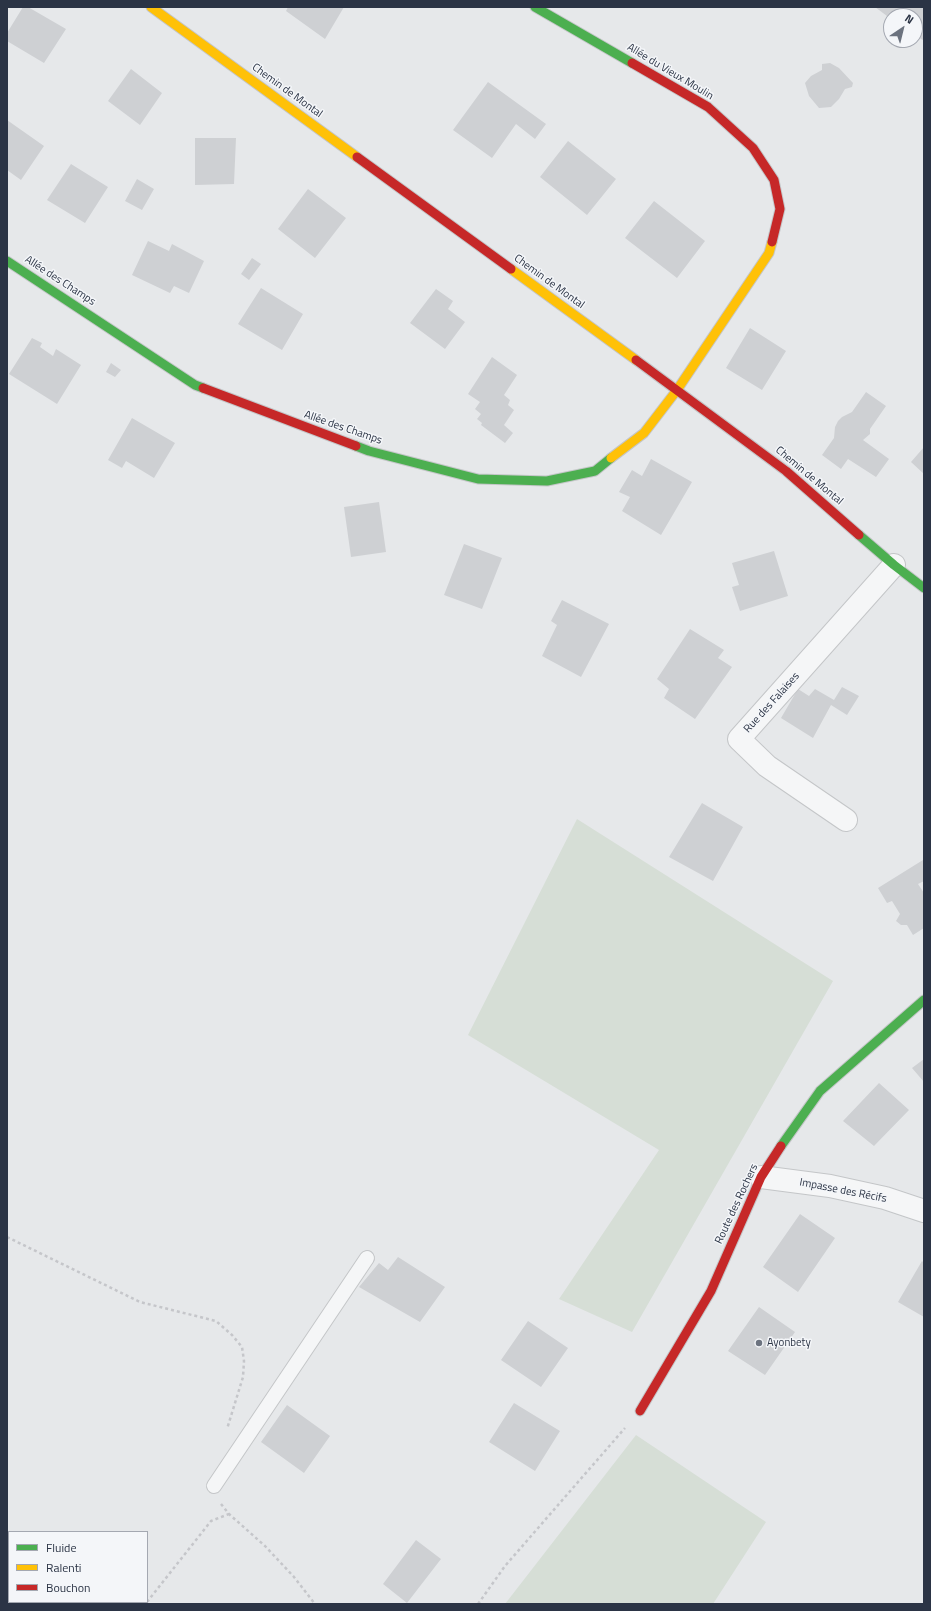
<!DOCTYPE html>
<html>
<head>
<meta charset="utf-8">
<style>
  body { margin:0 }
  #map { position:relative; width:931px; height:1611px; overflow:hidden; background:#e6e8ea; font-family:"Titillium Web",sans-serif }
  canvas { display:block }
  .frame { position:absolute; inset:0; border:8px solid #2b3445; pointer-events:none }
  .legend { position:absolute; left:8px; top:1531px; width:140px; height:72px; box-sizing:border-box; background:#f4f6f9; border:1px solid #a4a8b1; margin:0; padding:5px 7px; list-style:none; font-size:12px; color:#2b3445 }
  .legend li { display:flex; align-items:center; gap:8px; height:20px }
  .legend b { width:20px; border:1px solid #a4a8b1 }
  .north { position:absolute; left:883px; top:8px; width:40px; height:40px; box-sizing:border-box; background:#f4f6f9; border:1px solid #a4a8b1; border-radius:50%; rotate:35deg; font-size:11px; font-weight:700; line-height:16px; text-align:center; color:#2b3445 }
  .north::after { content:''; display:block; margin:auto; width:14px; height:18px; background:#6c737f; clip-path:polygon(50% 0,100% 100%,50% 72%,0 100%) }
</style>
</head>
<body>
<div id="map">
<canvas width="931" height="1611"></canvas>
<div class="frame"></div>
<ul class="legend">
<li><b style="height:5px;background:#4caf50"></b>Fluide</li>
<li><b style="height:5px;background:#ffc107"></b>Ralenti</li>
<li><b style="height:5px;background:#c62828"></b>Bouchon</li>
</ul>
<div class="north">N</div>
</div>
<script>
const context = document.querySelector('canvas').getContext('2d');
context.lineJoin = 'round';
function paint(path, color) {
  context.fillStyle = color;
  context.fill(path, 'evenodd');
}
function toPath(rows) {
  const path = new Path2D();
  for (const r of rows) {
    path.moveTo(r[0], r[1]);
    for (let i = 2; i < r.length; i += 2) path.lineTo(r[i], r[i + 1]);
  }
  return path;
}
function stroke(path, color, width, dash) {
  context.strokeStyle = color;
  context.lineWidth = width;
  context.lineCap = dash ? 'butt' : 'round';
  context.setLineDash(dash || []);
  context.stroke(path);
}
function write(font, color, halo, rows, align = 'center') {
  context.font = font + ' "Titillium Web",sans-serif';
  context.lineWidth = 3;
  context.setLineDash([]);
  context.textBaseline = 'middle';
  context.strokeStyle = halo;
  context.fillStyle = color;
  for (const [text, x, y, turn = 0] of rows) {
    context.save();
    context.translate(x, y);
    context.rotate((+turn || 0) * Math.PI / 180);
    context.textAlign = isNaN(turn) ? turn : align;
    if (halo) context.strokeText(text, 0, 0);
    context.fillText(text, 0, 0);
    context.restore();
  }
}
paint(toPath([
  [577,819,833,981,632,1332,559,1299,659,1150,468,1035],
  [636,1435,766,1522,713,1604,505,1604]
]), '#d6ded6');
paint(toPath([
  [23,7,28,7,66,29,44,63,7,41,7,33],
  [288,7,344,7,325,39,286,11],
  [875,7,924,7,924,39,923,40,915,36,915,16,891,16,891,19],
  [830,63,839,68,853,83,852,87,845,89,839,99,831,107,819,108,809,96,805,83,811,76,822,70,822,64],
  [131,69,162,93,140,125,108,101],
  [488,82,546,124,535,139,516,124,492,158,453,130],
  [7,120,44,146,21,180,7,170],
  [195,138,236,138,234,184,195,185],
  [568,141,616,179,587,215,540,177],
  [71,164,108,187,85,223,47,200],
  [137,179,154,189,142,210,125,201],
  [308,189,346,218,315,258,278,229],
  [654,201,705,241,677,278,625,238],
  [148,241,169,251,172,244,204,261,189,293,174,286,170,293,132,275],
  [252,258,261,264,249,280,241,274],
  [261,288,303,314,282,350,238,324],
  [436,289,453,301,448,309,465,322,445,349,410,323],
  [750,328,786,351,762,390,726,368],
  [32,338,42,343,40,347,53,356,56,349,81,365,57,404,9,374],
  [492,357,517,375,504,395,510,400,508,405,514,410,504,425,513,433,505,443,481,425,482,423,477,419,481,414,475,409,480,402,468,394],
  [111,363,121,370,115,377,106,372],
  [866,392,886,406,870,429,870,434,863,440,889,459,876,477,848,459,841,469,822,455,834,438,835,427,838,421,842,417,852,412],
  [132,418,175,443,154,478,126,461,122,468,108,460],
  [924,447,924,474,911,462],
  [651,459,692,482,661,535,622,511,630,497,619,492,632,470,642,476],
  [379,502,386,552,351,557,344,507],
  [464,544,502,558,482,609,444,595],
  [774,551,788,596,740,611,732,587,739,585,732,563],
  [562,600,609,624,581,677,542,656,557,625,551,621],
  [690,629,724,650,718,658,732,667,695,719,664,698,669,689,657,679],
  [842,687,859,696,847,715,831,705,813,738,781,718,798,689,809,696,815,689,834,700],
  [702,803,743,827,713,881,669,857],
  [923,860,924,881,918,884,924,893,924,928,913,935,907,925,901,925,896,921,900,914,892,901,887,903,878,888],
  [924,1059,924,1082,912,1068],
  [879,1083,909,1110,874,1146,843,1121],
  [800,1214,835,1238,798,1292,763,1267],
  [398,1257,445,1287,420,1322,359,1287,379,1263,388,1270],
  [922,1261,924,1263,924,1317,898,1302],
  [759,1307,795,1332,765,1375,728,1351],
  [528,1321,568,1348,541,1387,501,1360],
  [514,1403,560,1431,535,1471,489,1442],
  [287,1405,330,1436,304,1473,261,1442],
  [416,1540,441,1559,407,1603,383,1584]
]), '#ced0d3');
const lane = toPath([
  [214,1486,367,1258]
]);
const street = toPath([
  [846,820,767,766,739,739,894,565],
  [761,1177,830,1186,885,1198,924,1211]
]);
const fast = toPath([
  [535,7,632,63],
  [7,261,195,385,203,388],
  [356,446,369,451,478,479,547,481,595,471,611,458],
  [859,535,894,565,924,588],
  [781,1146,820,1091,924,1000]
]);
const slow = toPath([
  [151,7,357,157],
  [511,269,636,360],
  [611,458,644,433,677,390,769,253,772,242]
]);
const jam = toPath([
  [632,63,708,107,753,148,774,180,780,209,772,242],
  [357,157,511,269],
  [636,360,786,471,859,535],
  [203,388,356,446],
  [640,1411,711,1291,761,1177,781,1146]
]);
stroke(lane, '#c4c6c8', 16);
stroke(street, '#c4c6c8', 24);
stroke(fast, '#c4c6c8', 11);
stroke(slow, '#c4c6c8', 11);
stroke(jam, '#c4c6c8', 11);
stroke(toPath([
  [7,1237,140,1302,216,1321,232,1335,242,1347,244,1361,243,1377,227,1429],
  [221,1504,229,1514,265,1546,294,1577,315,1604],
  [147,1602,211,1521,229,1514],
  [478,1604,505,1566,625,1428]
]), '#c5c6ca', 2.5, [3, 3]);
stroke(lane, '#f5f6f7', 14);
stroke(street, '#f5f6f7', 22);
stroke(fast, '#4caf50', 9);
stroke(slow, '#ffc107', 9);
stroke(jam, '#c62828', 9);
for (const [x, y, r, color] of [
  [759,1343,4,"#6c737f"]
]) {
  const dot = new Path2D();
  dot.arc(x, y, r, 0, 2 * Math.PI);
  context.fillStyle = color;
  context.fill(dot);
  stroke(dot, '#f4f6f9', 1.5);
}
write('11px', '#2b3445', '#f4f6f9', [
  ["Allée du Vieux Moulin",670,72,31],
  ["Chemin de Montal",287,91,36],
  ["Allée des Champs",60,281,33],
  ["Chemin de Montal",549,282,36],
  ["Allée des Champs",343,428,19],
  ["Chemin de Montal",809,476,40],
  ["Rue des Falaises",772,703,-48],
  ["Impasse des Récifs",843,1191,11],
  ["Route des Rochers",737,1204,-65]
]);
write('11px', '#2b3445', '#f4f6f9', [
  ["Ayonbety",767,1343]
], 'left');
</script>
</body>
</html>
